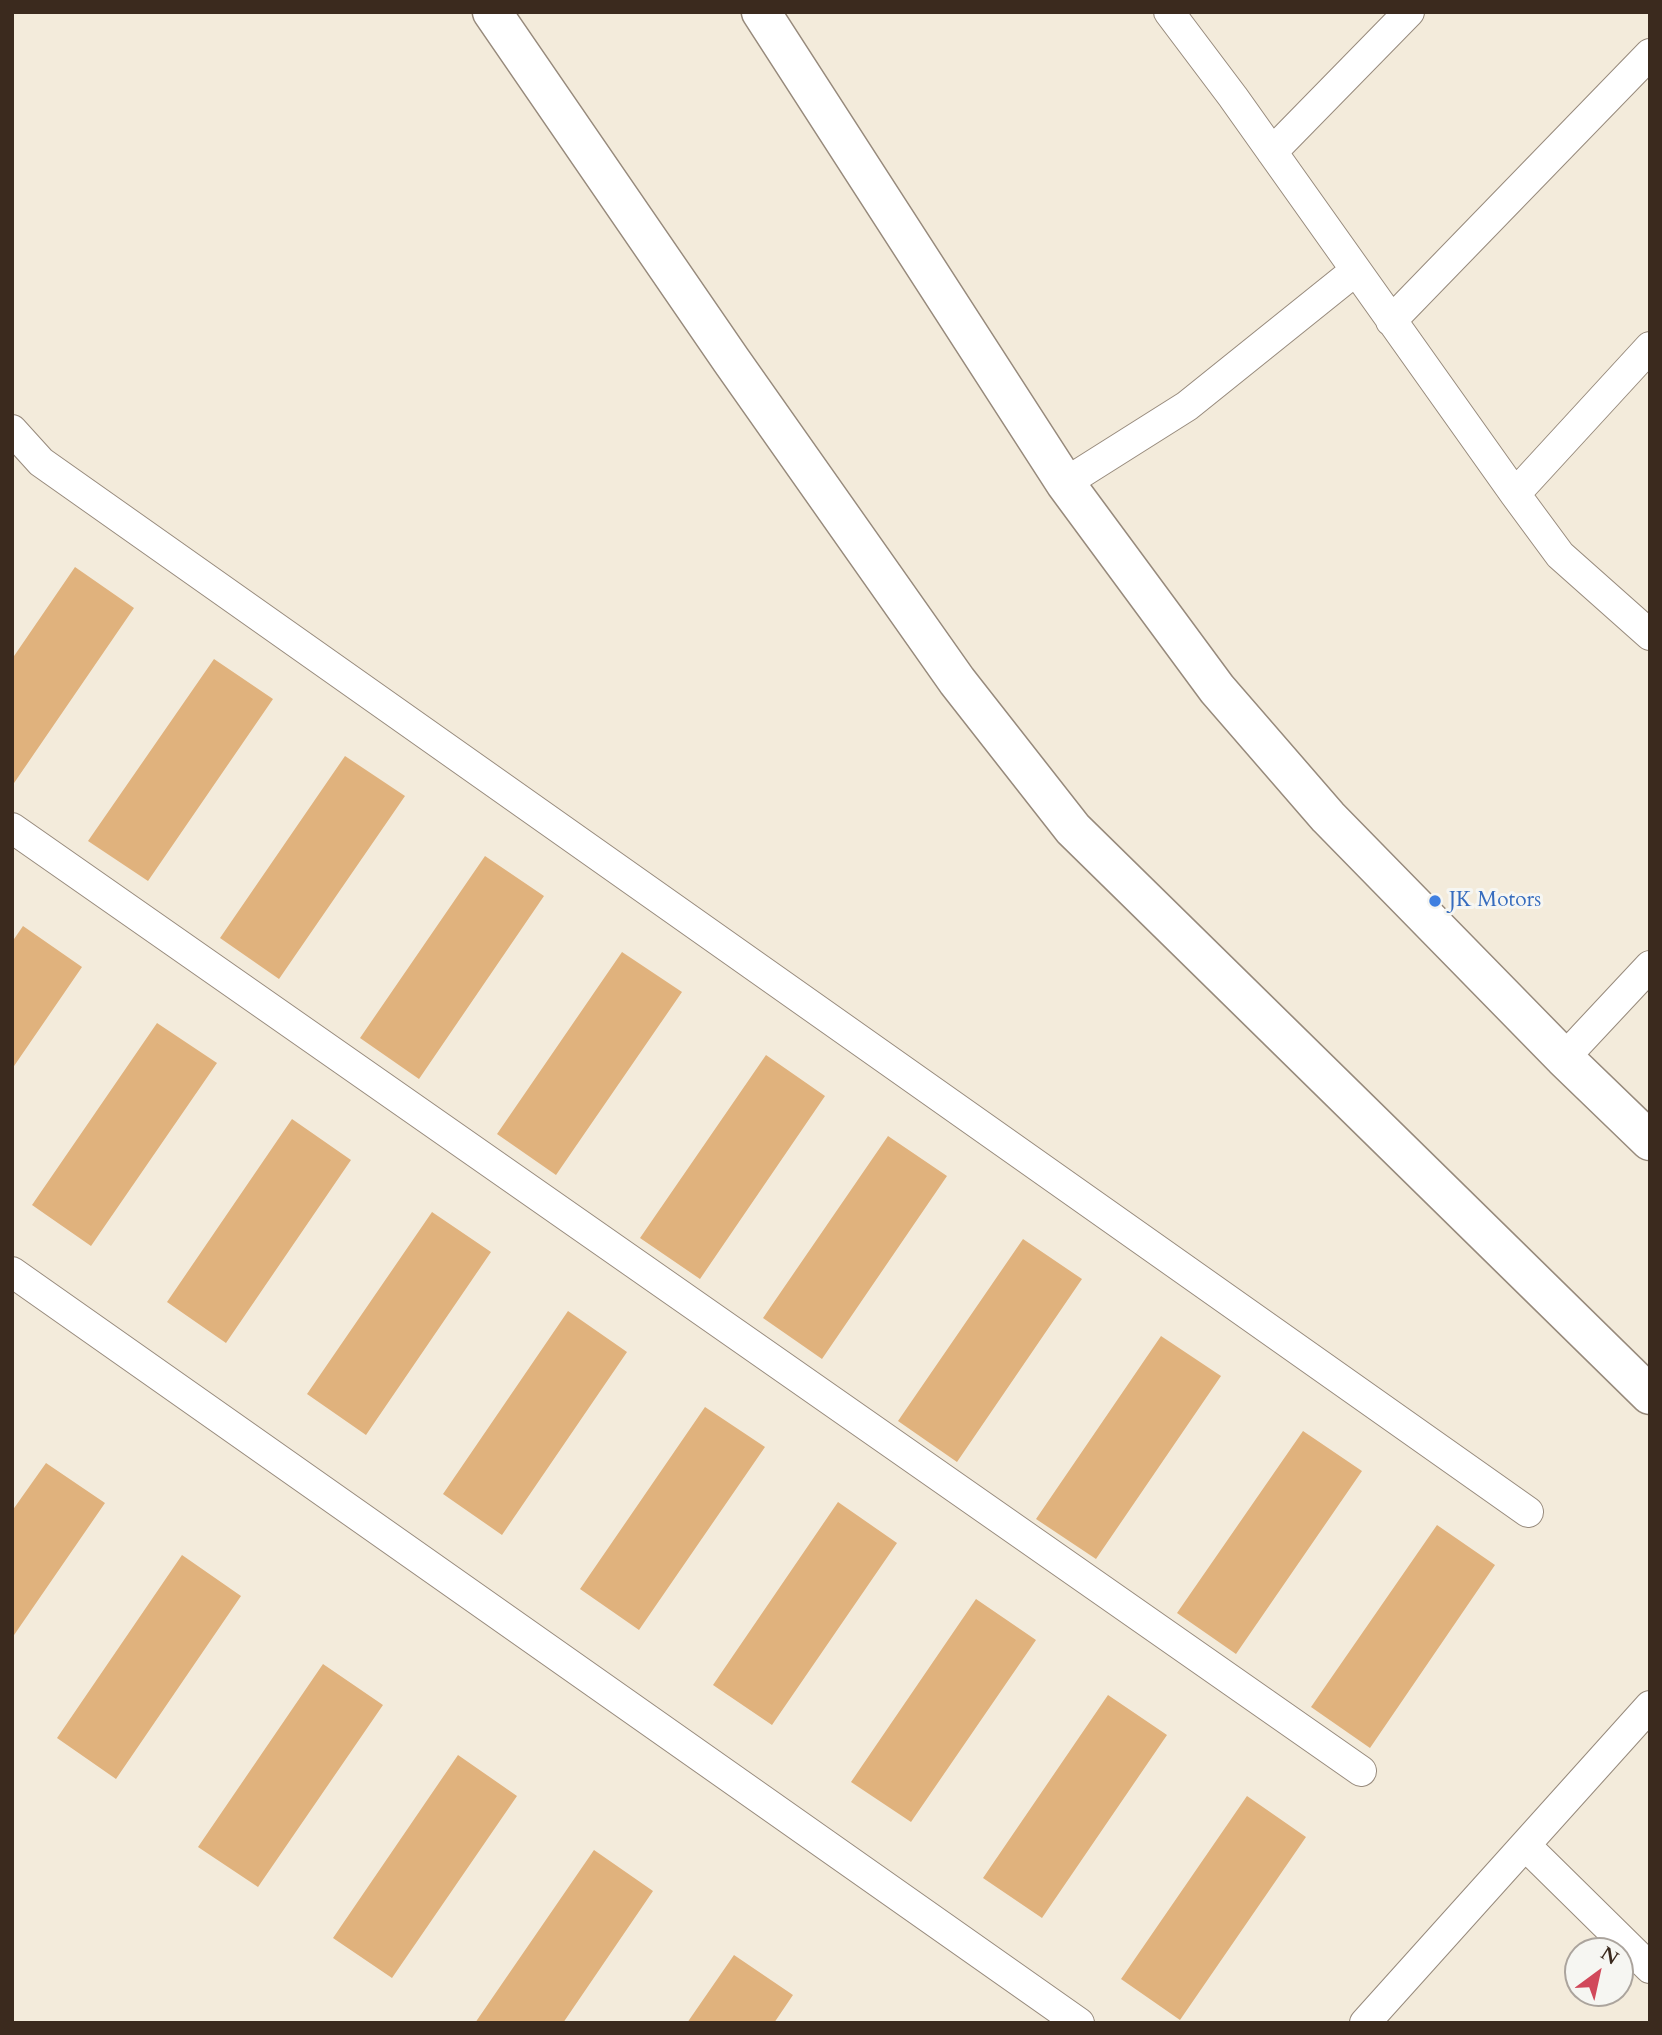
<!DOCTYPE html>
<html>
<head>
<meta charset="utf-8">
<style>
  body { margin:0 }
  #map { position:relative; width:1662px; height:2035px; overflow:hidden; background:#f3ebdb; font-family:Cardo,serif }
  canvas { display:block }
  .frame { position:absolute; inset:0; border:14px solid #3b2a1e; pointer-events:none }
  .north { position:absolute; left:1564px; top:1937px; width:70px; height:70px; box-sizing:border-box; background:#f6f6f2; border:2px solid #aba49d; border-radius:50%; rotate:33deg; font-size:19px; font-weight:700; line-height:28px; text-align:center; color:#3b2a1e }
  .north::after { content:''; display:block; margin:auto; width:24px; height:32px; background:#d1495b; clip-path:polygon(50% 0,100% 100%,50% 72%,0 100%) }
</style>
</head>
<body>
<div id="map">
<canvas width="1662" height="2035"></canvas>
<div class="frame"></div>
<div class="north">N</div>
</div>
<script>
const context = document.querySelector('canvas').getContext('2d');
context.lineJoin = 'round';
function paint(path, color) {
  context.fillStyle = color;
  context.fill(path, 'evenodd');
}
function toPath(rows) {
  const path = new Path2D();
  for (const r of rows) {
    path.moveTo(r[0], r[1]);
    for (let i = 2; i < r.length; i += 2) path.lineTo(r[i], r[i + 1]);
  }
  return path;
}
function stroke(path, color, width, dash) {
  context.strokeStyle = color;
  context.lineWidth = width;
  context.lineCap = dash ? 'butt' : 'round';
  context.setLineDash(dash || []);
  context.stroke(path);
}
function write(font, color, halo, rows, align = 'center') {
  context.font = font + ' Cardo,serif';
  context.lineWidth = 6;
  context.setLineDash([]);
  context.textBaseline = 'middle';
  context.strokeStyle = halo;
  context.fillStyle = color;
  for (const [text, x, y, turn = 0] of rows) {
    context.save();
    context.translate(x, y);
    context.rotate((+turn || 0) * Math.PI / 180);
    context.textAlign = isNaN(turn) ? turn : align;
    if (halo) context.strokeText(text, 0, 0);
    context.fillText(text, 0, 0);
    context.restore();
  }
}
paint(toPath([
  [75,567,134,608,12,786,12,659],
  [214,659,273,699,148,881,88,841],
  [345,756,405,796,279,979,220,938],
  [485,856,544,896,419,1079,360,1038],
  [23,926,82,967,12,1069,12,942],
  [622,952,682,992,556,1175,497,1134],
  [157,1023,217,1063,91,1246,32,1205],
  [766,1055,825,1096,700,1279,640,1238],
  [292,1119,351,1160,226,1343,167,1302],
  [888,1136,947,1176,822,1359,763,1318],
  [432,1212,491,1252,366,1435,307,1394],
  [1023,1239,1082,1279,957,1462,898,1421],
  [568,1311,627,1352,502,1535,443,1494],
  [1161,1336,1221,1376,1096,1559,1036,1519],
  [705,1407,765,1447,639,1630,580,1589],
  [1303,1431,1362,1471,1236,1654,1177,1613],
  [46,1463,105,1503,12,1638,12,1511],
  [838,1502,897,1543,772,1725,713,1685],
  [1437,1525,1495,1565,1370,1748,1311,1707],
  [182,1555,241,1596,116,1779,57,1738],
  [976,1599,1036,1640,911,1822,851,1782],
  [323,1664,383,1705,258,1887,198,1847],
  [1108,1695,1167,1735,1042,1918,983,1878],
  [458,1755,517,1796,392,1978,333,1938],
  [1247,1796,1306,1837,1180,2020,1121,1979],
  [594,1850,653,1891,563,2023,475,2023],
  [734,1955,793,1995,774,2023,687,2023]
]), '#e0b27d');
const minor = toPath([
  [1169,12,1233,97,1515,494,1560,555,1650,635],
  [1272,152,1409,12],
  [1391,321,1650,54],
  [12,430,41,462,1528,1512],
  [1065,483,1187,406,1355,271],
  [1515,494,1650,347],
  [12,828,1361,1771],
  [1564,1058,1650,966],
  [12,1272,1079,2023],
  [1525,1845,1650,1968],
  [1365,2023,1650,1706]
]);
const secondary = toPath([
  [492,12,731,360,957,681,1073,829,1650,1395],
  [761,12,1065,483,1217,689,1328,817,1564,1058,1650,1141]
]);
stroke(minor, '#978a7c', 32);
stroke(secondary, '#978a7c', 41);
stroke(minor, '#fff', 30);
stroke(secondary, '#fff', 38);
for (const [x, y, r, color] of [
  [1435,901,7,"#3f7fe0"]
]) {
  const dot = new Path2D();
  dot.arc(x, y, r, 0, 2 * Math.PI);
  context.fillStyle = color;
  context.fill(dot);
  stroke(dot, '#f6f6f2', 2.5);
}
write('21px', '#366cbe', '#f6f6f2', [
  ["JK Motors",1449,901]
], 'left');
</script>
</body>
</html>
